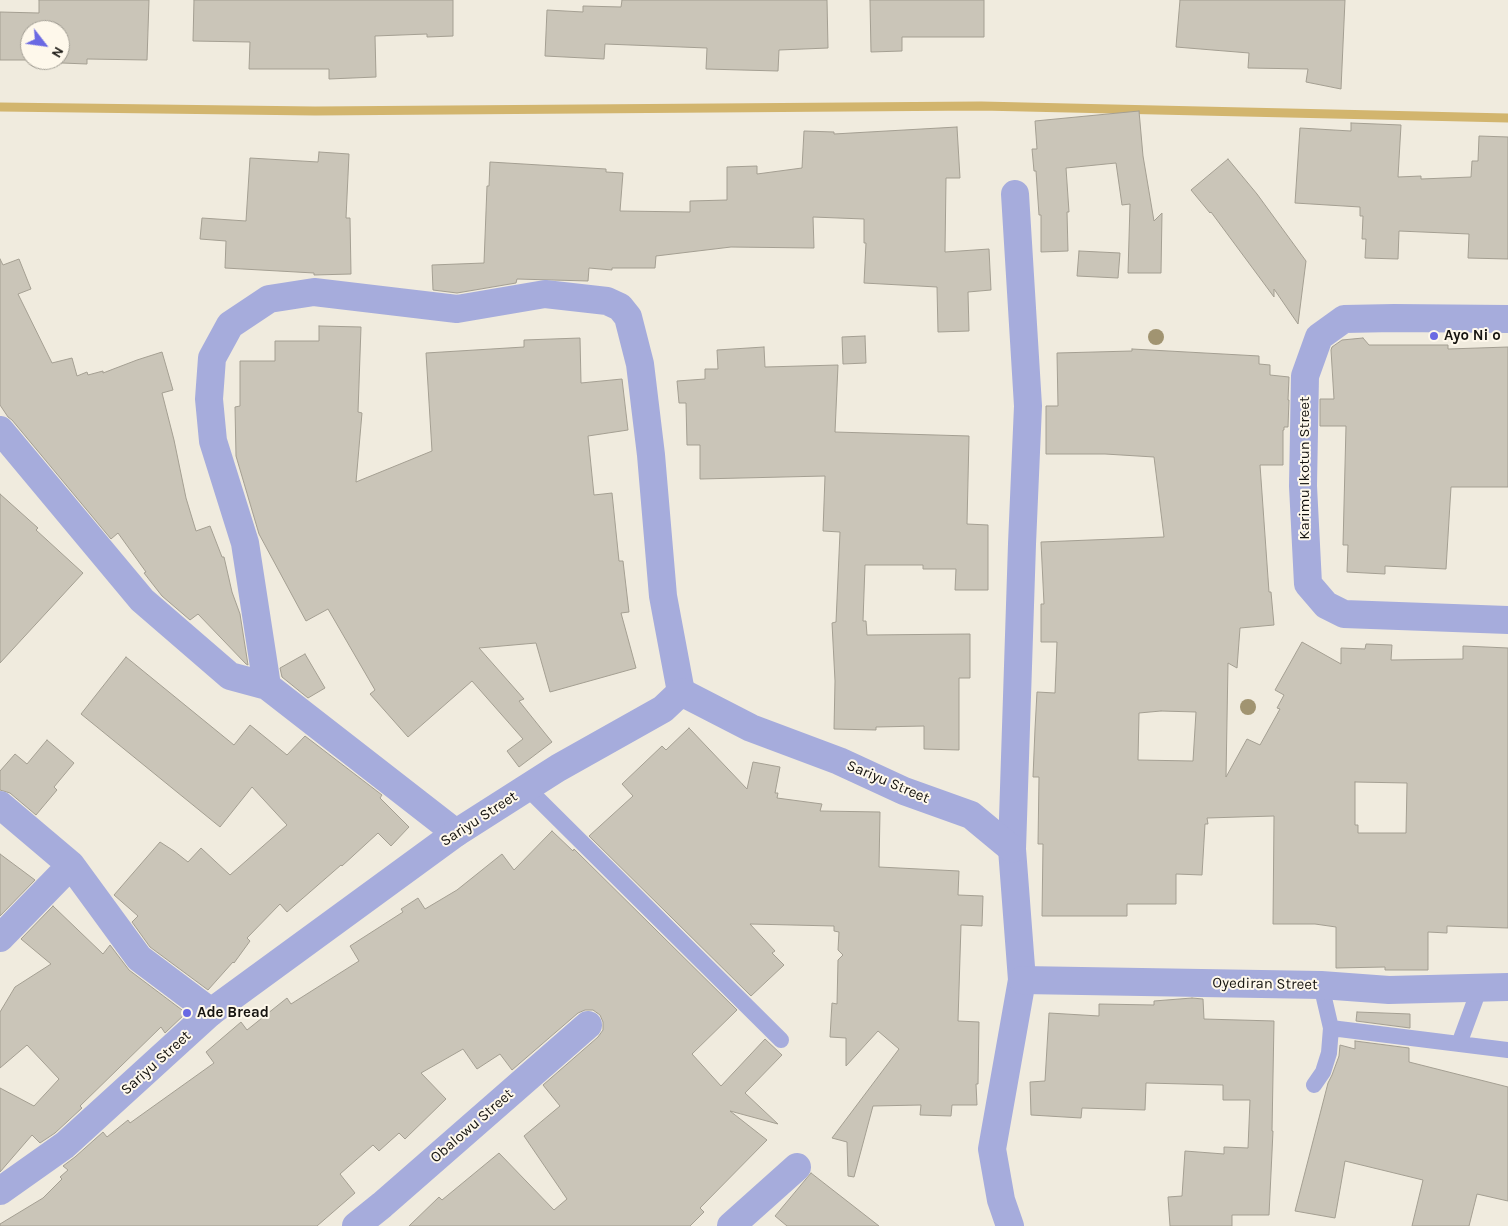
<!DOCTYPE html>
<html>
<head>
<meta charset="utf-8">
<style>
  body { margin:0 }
  #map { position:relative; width:1508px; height:1226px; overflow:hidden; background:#f0ebde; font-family:Karla,sans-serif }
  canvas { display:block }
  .north { position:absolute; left:20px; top:20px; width:50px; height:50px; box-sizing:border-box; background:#fef8eb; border:1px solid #a19d93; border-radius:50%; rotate:120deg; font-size:14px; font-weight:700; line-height:20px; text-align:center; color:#161410 }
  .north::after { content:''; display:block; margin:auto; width:18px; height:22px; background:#6a69e3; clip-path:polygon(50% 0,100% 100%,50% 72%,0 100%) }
</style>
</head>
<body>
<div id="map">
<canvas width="1508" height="1226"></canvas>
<div class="north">N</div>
</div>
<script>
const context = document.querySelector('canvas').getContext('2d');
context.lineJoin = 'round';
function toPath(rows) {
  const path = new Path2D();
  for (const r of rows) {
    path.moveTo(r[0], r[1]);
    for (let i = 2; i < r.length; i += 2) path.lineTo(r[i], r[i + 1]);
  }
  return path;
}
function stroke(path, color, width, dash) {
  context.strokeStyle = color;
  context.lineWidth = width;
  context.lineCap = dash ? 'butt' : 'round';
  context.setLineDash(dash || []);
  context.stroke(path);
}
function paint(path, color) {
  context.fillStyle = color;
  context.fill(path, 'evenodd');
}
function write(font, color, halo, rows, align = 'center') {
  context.font = font + ' Karla,sans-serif';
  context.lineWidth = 4;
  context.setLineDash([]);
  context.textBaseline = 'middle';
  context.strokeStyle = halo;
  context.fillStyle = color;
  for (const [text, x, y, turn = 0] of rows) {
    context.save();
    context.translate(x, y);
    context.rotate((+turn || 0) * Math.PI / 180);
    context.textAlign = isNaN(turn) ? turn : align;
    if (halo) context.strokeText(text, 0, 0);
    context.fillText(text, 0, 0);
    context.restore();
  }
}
stroke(toPath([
  [0,107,315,111,981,106,1508,118]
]), '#d2b56e', 9);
const building = toPath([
  [39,0,149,0,147,60,87,59,87,64,37,62,37,60,0,60,0,12,39,13,39,0],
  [30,30,60,30,60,60,30,60,30,30],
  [194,0,453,0,453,36,427,37,427,34,375,36,376,77,329,79,329,69,249,69,250,42,193,41,194,0],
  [622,0,827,0,828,48,779,50,778,71,706,69,707,48,605,44,604,59,545,56,547,10,583,12,583,6,621,7,622,0],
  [870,0,984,0,984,37,902,37,902,51,871,52,870,0],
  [1180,0,1345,0,1341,89,1306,82,1308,69,1248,68,1249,53,1176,47,1180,0],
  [1139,111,1143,156,1154,221,1162,213,1161,273,1128,273,1130,204,1122,205,1116,163,1066,168,1069,212,1067,212,1068,251,1041,252,1041,215,1039,215,1036,171,1034,171,1032,149,1037,149,1035,121,1139,111],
  [1351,123,1401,125,1398,177,1421,176,1421,179,1471,177,1472,161,1478,161,1479,136,1508,137,1508,259,1468,258,1469,234,1399,231,1398,259,1365,258,1366,239,1362,239,1363,216,1360,216,1360,207,1295,203,1300,128,1351,131,1351,123],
  [957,127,960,178,946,178,945,252,989,249,991,290,968,292,969,331,938,332,937,287,864,283,866,243,864,243,864,219,813,217,814,248,731,247,656,256,655,268,612,268,612,270,589,268,588,281,517,279,516,283,457,293,433,290,432,265,484,263,487,186,489,186,490,162,606,169,606,172,623,173,620,211,690,212,690,201,727,200,727,167,757,166,757,174,802,168,804,131,834,132,834,134,957,127],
  [319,152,349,154,346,218,350,218,351,274,314,275,314,273,225,268,226,241,200,239,202,218,246,221,250,158,318,162,319,152],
  [1228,159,1257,194,1306,261,1298,324,1274,289,1274,297,1211,212,1210,213,1191,190,1228,159],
  [1079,251,1120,253,1118,278,1077,276,1079,251],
  [0,259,3,265,19,259,31,289,18,294,52,363,72,358,77,376,87,372,88,375,103,371,103,373,137,360,162,352,173,390,162,393,174,440,186,498,196,531,210,526,222,557,224,557,232,592,240,614,248,665,246,664,198,614,190,620,162,596,144,573,146,572,118,533,111,539,12,420,8,417,0,405,0,259],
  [319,326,361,327,358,412,362,413,356,482,432,451,426,353,524,347,524,340,580,338,581,383,622,379,628,430,588,436,594,495,612,493,619,561,623,561,629,612,621,613,636,668,550,692,536,643,479,648,524,699,519,701,552,742,519,767,507,751,523,739,472,681,408,737,370,694,375,690,328,609,306,621,259,534,236,456,235,407,240,406,240,361,275,361,275,341,319,341,319,326],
  [865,336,866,363,843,364,842,337,865,336],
  [1363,338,1369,345,1448,345,1448,349,1508,347,1508,487,1451,487,1446,569,1385,566,1385,574,1347,572,1348,545,1343,545,1346,426,1320,426,1320,399,1334,399,1331,350,1332,347,1342,340,1363,338],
  [764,347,765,367,838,365,835,432,969,436,967,524,988,525,988,590,955,590,956,569,923,569,923,565,865,565,863,621,866,621,867,635,970,634,970,678,959,678,959,750,924,749,924,726,876,727,876,730,834,729,835,681,832,623,836,622,840,532,823,531,825,476,700,479,700,445,687,445,686,403,679,403,677,381,705,379,705,369,718,369,717,350,764,347],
  [1132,349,1259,356,1259,364,1270,365,1270,375,1289,377,1288,400,1289,400,1288,427,1284,427,1284,430,1283,430,1283,465,1260,465,1269,592,1271,592,1274,625,1240,628,1237,668,1228,663,1226,777,1247,739,1260,745,1280,709,1277,708,1284,695,1275,690,1302,642,1341,664,1341,648,1365,649,1366,644,1392,645,1391,660,1463,659,1463,646,1508,648,1508,928,1447,926,1447,933,1428,932,1428,970,1385,970,1385,967,1336,968,1336,927,1315,924,1273,924,1274,816,1207,818,1208,824,1205,824,1202,875,1176,874,1176,904,1127,904,1127,916,1042,916,1043,844,1038,844,1039,777,1033,777,1035,729,1037,692,1055,693,1057,642,1041,642,1041,604,1044,604,1041,542,1164,537,1154,457,1105,454,1046,454,1046,406,1058,406,1057,353,1132,351,1132,349],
  [1161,711,1196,712,1193,761,1138,760,1139,713,1161,711],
  [1355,782,1407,783,1406,833,1358,833,1358,825,1355,825,1355,782],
  [0,494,38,528,36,530,83,573,0,663,0,494],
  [305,654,325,688,308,698,282,677,280,668,305,654],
  [126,657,234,745,250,725,287,755,305,736,382,795,380,798,409,827,391,846,378,833,342,866,341,865,287,912,280,904,247,938,250,941,234,963,233,962,208,990,150,947,132,922,138,916,114,895,160,842,174,851,188,862,201,848,230,875,287,825,252,787,220,827,81,714,126,657],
  [689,728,747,789,753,762,780,767,775,793,778,793,777,798,822,804,820,811,880,812,879,867,959,871,958,895,983,896,982,926,961,925,958,1021,979,1022,978,1084,976,1084,977,1105,952,1105,951,1116,920,1115,921,1105,873,1106,854,1177,848,1176,847,1142,832,1138,899,1049,878,1031,846,1066,846,1038,830,1037,832,1003,837,1004,838,960,843,955,838,950,839,932,834,931,834,926,750,924,775,951,772,953,784,965,751,996,589,836,633,796,622,784,662,746,666,750,689,728],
  [47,740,74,763,54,787,57,790,36,815,10,793,0,790,0,771,15,754,27,764,47,740],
  [552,831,573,851,574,849,737,1010,692,1054,721,1086,765,1039,782,1055,745,1093,778,1124,730,1111,767,1140,700,1208,704,1212,690,1226,409,1226,439,1197,442,1200,499,1153,554,1210,567,1199,524,1136,560,1106,543,1085,598,1037,603,1030,603,1022,600,1015,593,1010,585,1010,578,1013,512,1070,500,1054,477,1069,463,1049,421,1073,446,1099,405,1139,399,1133,379,1151,373,1145,340,1174,355,1193,317,1226,0,1226,0,1224,43,1198,62,1179,60,1177,68,1170,63,1166,75,1157,103,1132,107,1137,128,1120,130,1123,214,1063,206,1052,241,1022,247,1030,287,998,291,1004,359,961,350,946,403,912,401,909,418,898,425,909,457,890,502,854,514,870,552,831],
  [0,854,35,880,0,916,0,854],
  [53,906,103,954,110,945,129,970,186,1013,165,1033,161,1027,80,1106,82,1108,55,1133,40,1143,32,1135,0,1172,0,1088,34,1106,59,1079,27,1045,0,1068,0,1012,15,987,51,964,21,939,53,906],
  [1192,998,1203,999,1204,1019,1274,1021,1272,1131,1273,1131,1269,1215,1232,1215,1232,1226,1170,1226,1168,1197,1182,1196,1185,1151,1224,1154,1224,1147,1248,1148,1250,1100,1223,1100,1223,1085,1146,1083,1145,1110,1082,1108,1081,1118,1031,1115,1030,1082,1045,1081,1049,1013,1099,1016,1099,1004,1154,1005,1154,1001,1192,998],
  [1357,1012,1410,1014,1410,1028,1356,1021,1357,1012],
  [1355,1041,1409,1048,1409,1062,1508,1087,1508,1201,1477,1194,1469,1226,1412,1226,1423,1180,1345,1161,1335,1218,1295,1211,1328,1083,1332,1075,1339,1056,1340,1045,1355,1049,1355,1041],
  [811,1173,879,1226,787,1226,775,1216,811,1173]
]);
paint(building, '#cac5b8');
stroke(building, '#a49f92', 1);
stroke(toPath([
  [527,788,781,1040],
  [1331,1028,1508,1050],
  [1459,1044,1480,987],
  [1314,1085,1323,1072,1329,1053,1331,1028,1321,985]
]), '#a6acdc', 16);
stroke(toPath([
  [1508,319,1394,318,1344,319,1319,337,1305,376,1303,486,1308,584,1326,605,1344,614,1508,620],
  [0,430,142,600,230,676,267,686,456,833],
  [267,686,245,543,213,441,209,399,212,358,230,325,269,299,314,292,457,309,545,294,607,301,620,307,628,317,640,364,651,455,663,596,681,692],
  [0,805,71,865,139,958,211,1012],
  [0,938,71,865],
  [356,1226,382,1205,588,1025],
  [731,1226,797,1167],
  [1010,1226,1001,1200,992,1149,1022,980,1012,849,1022,544,1028,406,1015,194]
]), '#a6acdc', 28);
stroke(toPath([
  [1022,980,1321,985,1389,990,1508,987],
  [0,1191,65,1145,211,1012,456,833,558,768,663,709,681,692,751,728,839,761,904,791,971,815,1012,849]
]), '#a6acdc', 28);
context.fillStyle = '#a19471';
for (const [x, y] of [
  [1156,337],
  [1248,707]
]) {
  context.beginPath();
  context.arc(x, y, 8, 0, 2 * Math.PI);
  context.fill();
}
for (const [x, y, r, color] of [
  [1434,336,5,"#6a69e3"],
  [187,1013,5,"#6a69e3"]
]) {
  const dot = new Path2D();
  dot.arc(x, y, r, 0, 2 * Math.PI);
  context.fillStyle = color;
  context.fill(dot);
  stroke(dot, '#fef8eb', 2);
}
write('bold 15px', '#161410', '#fef8eb', [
  ["Ayo Ni o",1444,336],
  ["Ade Bread",197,1013]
], 'left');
write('15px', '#161410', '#fef8eb', [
  ["Karimu Ikotun Street",1305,468,-90],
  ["Sariyu Street",888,782,23],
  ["Sariyu Street",479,819,-33],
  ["Oyediran Street",1265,984,1],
  ["Sariyu Street",156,1063,-42],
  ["Obalowu Street",472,1126,-41]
]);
</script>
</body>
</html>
